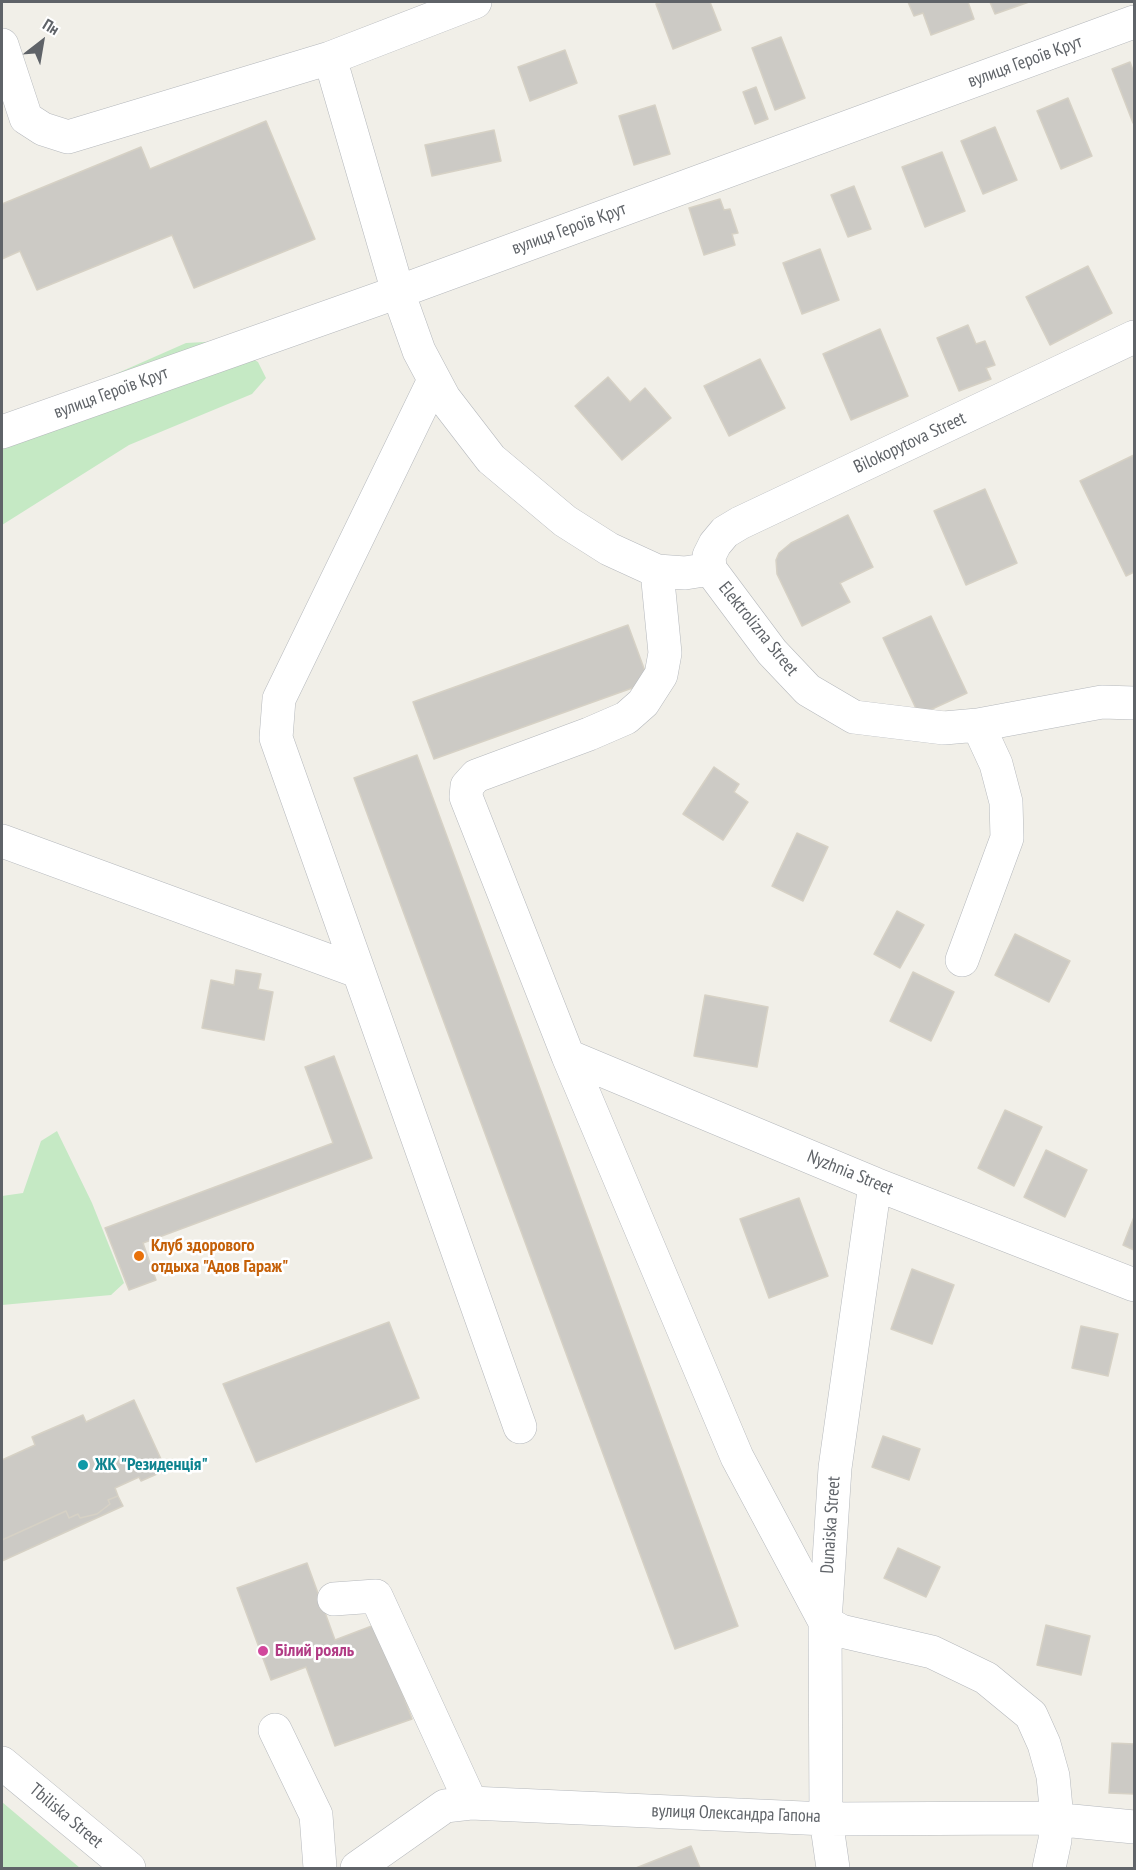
<!DOCTYPE html>
<html>
<head>
<meta charset="utf-8">
<style>
  body { margin:0 }
  #map { position:relative; width:1136px; height:1870px; overflow:hidden; background:#f1efe8; font-family:"PT Sans Narrow",sans-serif }
  canvas { display:block }
  .frame { position:absolute; inset:0; border:3px solid #5f6368; pointer-events:none }
  .north { position:absolute; left:12px; top:12px; width:60px; height:60px; -webkit-text-stroke:4px #fff; paint-order:stroke; rotate:31deg; font-size:16px; font-weight:700; line-height:24px; text-align:center; color:#5f6368 }
  .north::after { content:''; display:block; margin:auto; width:21px; height:27px; background:#5f6368; clip-path:polygon(50% 0,100% 100%,50% 72%,0 100%) }
</style>
</head>
<body>
<div id="map">
<canvas width="1136" height="1870"></canvas>
<div class="frame"></div>
<div class="north">Пн</div>
</div>
<script>
const context = document.querySelector('canvas').getContext('2d');
context.lineJoin = 'round';
function paint(path, color) {
  context.fillStyle = color;
  context.fill(path, 'evenodd');
}
function toPath(rows) {
  const path = new Path2D();
  for (const r of rows) {
    path.moveTo(r[0], r[1]);
    for (let i = 2; i < r.length; i += 2) path.lineTo(r[i], r[i + 1]);
  }
  return path;
}
function stroke(path, color, width, dash) {
  context.strokeStyle = color;
  context.lineWidth = width;
  context.lineCap = dash ? 'butt' : 'round';
  context.setLineDash(dash || []);
  context.stroke(path);
}
function write(font, color, halo, rows, align = 'center') {
  context.font = font + ' "PT Sans Narrow",sans-serif';
  context.lineWidth = 5;
  context.setLineDash([]);
  context.textBaseline = 'middle';
  context.strokeStyle = halo;
  context.fillStyle = color;
  for (const [text, x, y, turn = 0] of rows) {
    context.save();
    context.translate(x, y);
    context.rotate((+turn || 0) * Math.PI / 180);
    context.textAlign = isNaN(turn) ? turn : align;
    if (halo) context.strokeText(text, 0, 0);
    context.fillText(text, 0, 0);
    context.restore();
  }
}
paint(toPath([
  [223,341,258,362,266,378,252,394,129,445,2,525,2,424,186,343],
  [57,1131,92,1203,124,1283,111,1295,2,1305,2,1196,23,1193,41,1141],
  [2,1802,80,1868,2,1868]
]), '#c5e9c4');
const building = toPath([
  [663,2,710,2,721,30,673,49,656,4,663,2],
  [908,2,968,2,974,19,931,35,923,13,914,16,908,2],
  [990,2,1029,2,995,14,990,2],
  [781,37,805,98,775,110,752,48,781,37],
  [565,50,577,83,530,101,518,67,565,50],
  [1130,62,1134,73,1133,123,1112,69,1130,62],
  [756,87,768,119,755,124,743,92,756,87],
  [1068,98,1092,156,1061,169,1037,111,1068,98],
  [655,105,670,154,634,165,619,116,655,105],
  [266,121,315,239,194,288,172,235,37,290,20,251,2,259,2,204,141,147,150,169,266,121],
  [995,127,1017,180,983,194,961,141,995,127],
  [494,130,501,161,432,176,425,145,494,130],
  [942,152,965,211,925,227,902,167,942,152],
  [854,186,871,229,848,237,831,195,854,186],
  [720,199,724,210,730,209,738,233,732,234,735,245,704,255,689,208,720,199],
  [820,249,839,300,802,314,783,263,820,249],
  [1088,266,1112,313,1050,345,1026,297,1088,266],
  [968,325,976,344,985,341,995,365,986,368,991,379,959,391,937,338,968,325],
  [880,329,908,396,851,420,823,354,880,329],
  [760,359,785,408,729,436,704,386,760,359],
  [608,377,630,402,645,388,671,418,622,460,575,406,608,377],
  [1134,455,1134,572,1126,576,1080,481,1134,455],
  [985,489,1017,563,966,585,934,511,985,489],
  [848,515,873,567,840,583,850,602,802,626,777,574,776,560,779,553,791,543,848,515],
  [931,616,967,693,919,715,883,638,931,616],
  [628,625,649,682,434,759,413,702,628,625],
  [417,755,738,1626,675,1649,354,778,417,755],
  [714,767,739,784,734,792,748,802,723,840,683,814,714,767],
  [797,833,828,847,803,901,772,886,797,833],
  [897,911,924,925,900,968,874,954,897,911],
  [1015,934,1070,961,1049,1002,995,975,1015,934],
  [236,970,261,974,258,989,273,992,264,1040,202,1028,211,980,234,985,236,970],
  [913,972,954,992,931,1041,890,1021,913,972],
  [705,995,768,1007,757,1067,694,1056,705,995],
  [334,1056,372,1158,143,1243,156,1280,129,1290,105,1228,333,1143,305,1067,334,1056],
  [1005,1110,1042,1127,1014,1186,978,1168,1005,1110],
  [1046,1150,1087,1170,1065,1217,1024,1197,1046,1150],
  [799,1198,828,1276,769,1298,740,1219,799,1198],
  [1134,1217,1134,1250,1123,1245,1134,1217],
  [912,1269,954,1285,932,1344,891,1329,912,1269],
  [389,1322,419,1398,256,1462,223,1384,389,1322],
  [1081,1326,1118,1334,1108,1376,1072,1368,1081,1326],
  [134,1400,166,1470,141,1481,139,1477,115,1488,118,1496,108,1500,110,1504,97,1514,80,1518,78,1514,69,1518,66,1511,2,1540,2,1460,35,1445,32,1437,83,1415,86,1422,134,1400],
  [883,1436,920,1449,909,1480,872,1467,883,1436],
  [118,1496,123,1506,2,1561,2,1540,66,1511,69,1518,78,1514,80,1518,97,1514,110,1504,108,1500,118,1496],
  [898,1548,940,1567,926,1597,884,1578,898,1548],
  [307,1563,335,1640,377,1624,412,1719,335,1746,306,1667,271,1680,237,1588,307,1563],
  [1046,1625,1090,1636,1081,1675,1037,1665,1046,1625],
  [1112,1743,1134,1744,1134,1794,1109,1793,1112,1743],
  [691,1846,700,1868,636,1868,691,1846]
]);
paint(building, '#cccac5');
stroke(building, '#d6d1c5', 1.5);
const minor = toPath([
  [475,2,330,58,398,292,419,351,444,398,491,459,565,521,609,549,657,571,685,573,710,569],
  [2,45,26,118,43,129,68,137,330,58],
  [434,380,279,699,276,738,520,1427],
  [2,432,398,292,1134,22],
  [710,569,709,556,715,544,725,532,740,523,1134,337],
  [710,569,772,652,808,690,854,717,944,728,978,725,1102,702,1134,703],
  [657,571,665,653,661,675,643,703,626,718,589,734,476,776,467,786,466,797,568,1056,737,1457,825,1622,841,1631,932,1652,986,1678,1031,1715,1044,1744,1053,1776,1056,1808,1055,1840,1049,1868],
  [2,841,357,971],
  [962,960,1007,838,1006,802,996,764,978,725],
  [568,1056,875,1184,1134,1285],
  [334,1599,376,1596,471,1803],
  [275,1730,316,1815,320,1868],
  [2,1763,129,1868],
  [357,1868,445,1806,471,1803,826,1819,1042,1818,1134,1827],
  [833,1868,826,1819,825,1622,835,1468,875,1184]
]);
stroke(minor, '#b5b8bc', 34);
stroke(minor, '#fff', 33);
for (const [x, y, r, color] of [
  [139,1256,6,"#e8710a"],
  [83,1465,6,"#0f9aa8"],
  [263,1651,6,"#d1479c"]
]) {
  const dot = new Path2D();
  dot.arc(x, y, r, 0, 2 * Math.PI);
  context.fillStyle = color;
  context.fill(dot);
  stroke(dot, '#fff', 2);
}
write('18px', '#5f6368', '#fff', [
  ["вулиця Героїв Крут",1025,62,-20],
  ["вулиця Героїв Крут",569,229,-20],
  ["вулиця Героїв Крут",111,393,-20],
  ["Bilokopytova Street",910,443,-25],
  ["Elektrolizna Street",758,629,51],
  ["Nyzhnia Street",850,1173,22],
  ["Dunaiska Street",831,1525,-86],
  ["вулиця Олександра Гапона",736,1814,2],
  ["Tbiliska Street",66,1816,40]
]);
write('bold 18px', '#c56008', '#fff', [
  ["Клуб здорового",151,1246],
  ["отдыха \"Адов Гараж\"",151,1267]
], 'left');
write('bold 18px', '#0d838f', '#fff', [
  ["ЖК \"Резиденція\"",95,1465]
], 'left');
write('bold 18px', '#b23c85', '#fff', [
  ["Білий рояль",275,1651]
], 'left');
</script>
</body>
</html>
